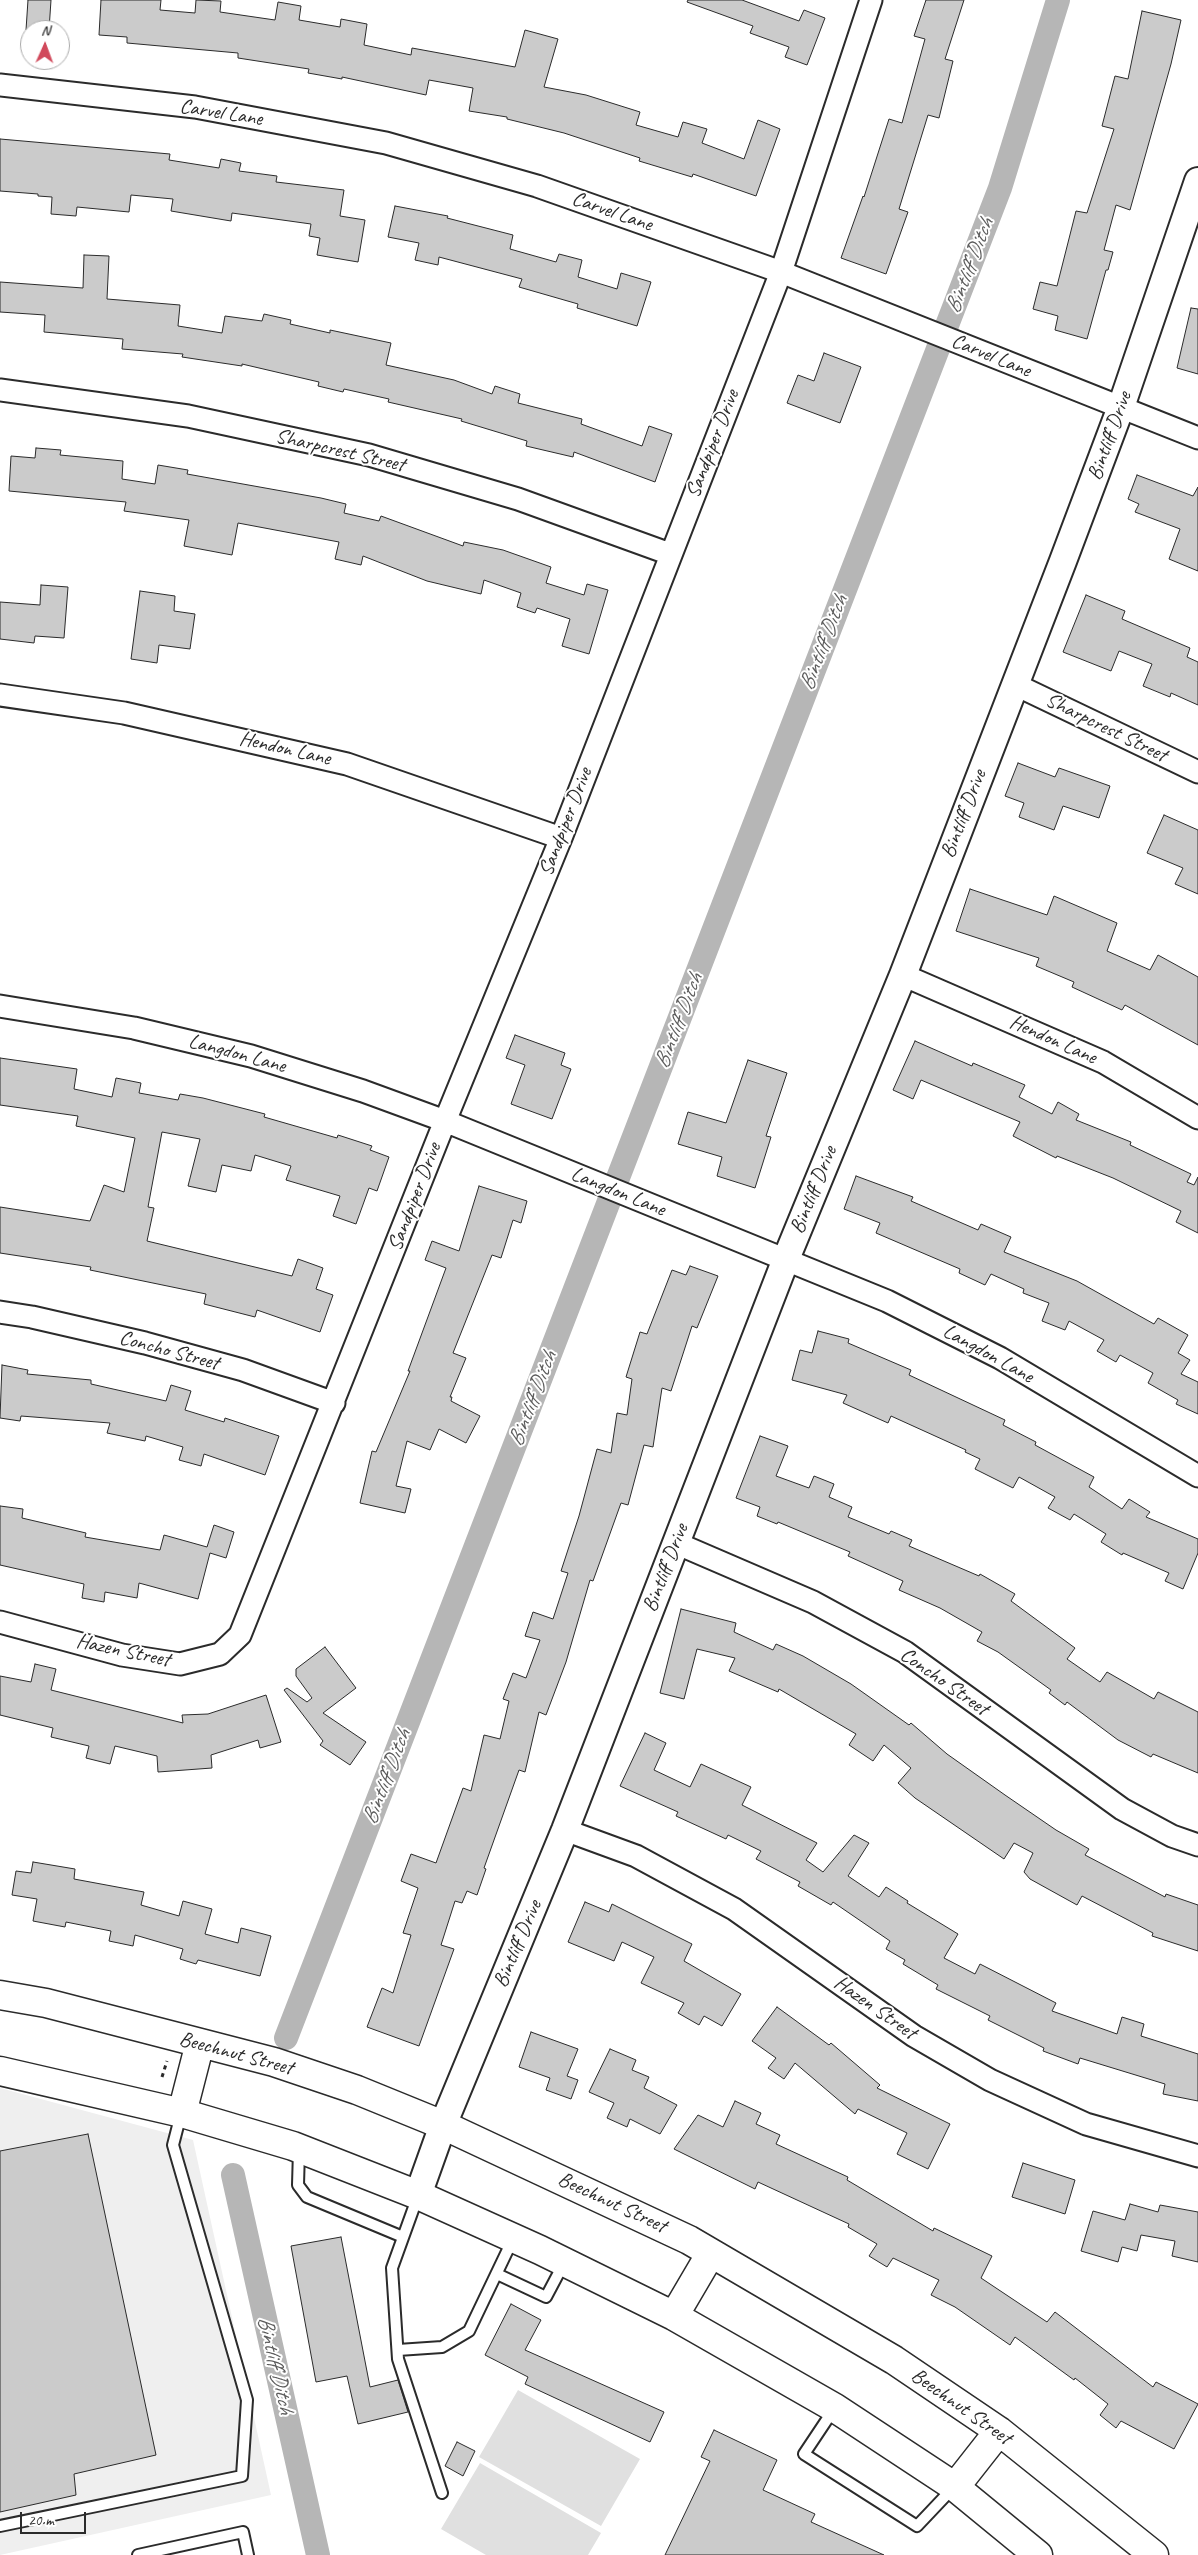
<!DOCTYPE html>
<html>
<head>
<meta charset="utf-8">
<style>
  body { margin:0 }
  #map { position:relative; width:1198px; height:2555px; overflow:hidden; background:#fff; font-family:Caveat,sans-serif }
  canvas { display:block }
  .north { position:absolute; left:20px; top:20px; width:50px; height:50px; box-sizing:border-box; background:#fff; border:1px solid #aaa; border-radius:50%; rotate:2deg; font-size:14px; font-weight:700; line-height:20px; text-align:center; color:#2b2b2b }
  .north::after { content:''; display:block; margin:auto; width:18px; height:22px; background:#d1495b; clip-path:polygon(50% 0,100% 100%,50% 72%,0 100%) }
  .scale { position:absolute; left:20px; top:2512px; width:66px; height:22px; box-sizing:border-box; border:2px solid #2b2b2b; border-top:0; padding-left:6px; font-size:15px; line-height:18px; white-space:nowrap; color:#2b2b2b; -webkit-text-stroke:4px #fff; paint-order:stroke }
</style>
</head>
<body>
<div id="map">
<canvas width="1198" height="2555"></canvas>
<div class="north">N</div>
<div class="scale">20 m</div>
</div>
<script>
const context = document.querySelector('canvas').getContext('2d');
context.lineJoin = 'round';
function paint(path, color) {
  context.fillStyle = color;
  context.fill(path, 'evenodd');
}
function toPath(rows) {
  const path = new Path2D();
  for (const r of rows) {
    path.moveTo(r[0], r[1]);
    for (let i = 2; i < r.length; i += 2) path.lineTo(r[i], r[i + 1]);
  }
  return path;
}
function stroke(path, color, width, dash) {
  context.strokeStyle = color;
  context.lineWidth = width;
  context.lineCap = dash ? 'butt' : 'round';
  context.setLineDash(dash || []);
  context.stroke(path);
}
function write(font, color, halo, rows, align = 'center') {
  context.font = font + ' Caveat,sans-serif';
  context.lineWidth = 4;
  context.setLineDash([]);
  context.textBaseline = 'middle';
  context.strokeStyle = halo;
  context.fillStyle = color;
  for (const [text, x, y, turn = 0] of rows) {
    context.save();
    context.translate(x, y);
    context.rotate((+turn || 0) * Math.PI / 180);
    context.textAlign = isNaN(turn) ? turn : align;
    if (halo) context.strokeText(text, 0, 0);
    context.fillText(text, 0, 0);
    context.restore();
  }
}
paint(toPath([
  [0,2088,193,2140,271,2495,0,2555]
]), '#efefef');
paint(toPath([
  [518,2390,640,2459,601,2526,479,2457],
  [480,2463,601,2533,588,2555,486,2555,441,2529]
]), '#e0e0e0');
stroke(toPath([
  [286,2038,1000,188,1058,0],
  [233,2175,318,2555]
]), '#b6b6b6', 24);
const building = toPath([
  [28,0,51,0,49,30,26,30,28,0],
  [101,0,161,0,160,10,195,13,196,0,221,1,220,12,275,20,278,2,301,6,299,20,340,27,341,19,367,24,364,45,411,55,412,48,515,67,525,30,558,39,544,87,586,95,640,112,636,125,678,137,683,122,707,129,702,143,744,159,758,120,780,129,756,196,693,174,692,177,639,161,640,158,564,133,507,119,507,117,469,111,473,88,429,80,426,95,342,77,342,79,308,73,309,69,238,58,238,53,127,43,127,37,99,35,101,0],
  [688,0,742,0,799,21,804,10,825,18,807,65,785,57,789,47,750,33,753,26,687,2,688,0],
  [926,0,964,0,945,59,953,61,939,118,928,115,899,209,908,212,886,274,841,258,863,196,864,197,889,119,902,123,925,39,914,36,926,0],
  [1142,11,1181,20,1171,64,1130,210,1116,205,1104,250,1113,252,1108,270,1106,270,1087,339,1055,330,1058,316,1033,309,1040,282,1057,286,1076,211,1087,213,1114,129,1102,126,1115,76,1128,79,1142,11],
  [0,139,170,154,169,160,219,168,221,159,241,163,239,171,277,176,276,182,344,190,340,216,365,220,358,262,317,255,320,238,309,236,311,224,232,213,231,221,171,211,173,199,131,195,129,212,77,207,76,216,51,214,52,197,38,196,38,194,0,191,0,139],
  [395,206,448,216,447,218,513,235,510,249,556,262,559,254,582,260,578,277,617,289,621,273,651,282,637,326,577,308,578,304,519,287,522,279,439,257,438,265,415,260,419,243,388,237,395,206],
  [84,255,109,256,107,299,180,305,178,326,222,333,225,316,262,321,264,314,291,320,290,324,330,333,330,330,391,343,386,365,454,380,492,394,495,386,520,394,518,403,582,419,581,424,642,446,649,426,672,434,655,482,574,452,573,457,526,446,527,441,461,421,462,419,388,402,389,399,344,389,343,392,318,386,319,382,242,364,242,366,182,357,183,354,122,349,123,339,44,332,45,315,0,312,0,282,83,288,84,255],
  [1191,308,1198,309,1198,374,1177,368,1191,308],
  [824,353,861,367,840,423,787,403,798,375,814,381,824,353],
  [36,448,61,450,60,455,123,461,122,479,155,484,158,465,188,470,187,474,321,498,346,504,344,513,379,521,381,516,463,546,464,542,503,550,551,567,546,583,584,595,587,584,608,590,589,654,562,646,570,619,537,608,535,613,517,607,521,593,484,580,481,594,427,581,363,556,361,565,335,559,339,542,238,523,232,555,184,546,189,520,124,511,126,502,9,491,11,456,35,458,36,448],
  [1137,475,1193,496,1198,487,1198,571,1169,559,1180,529,1135,512,1139,504,1128,499,1137,475],
  [41,585,68,587,64,638,35,636,34,643,0,639,0,602,40,605,41,585],
  [140,591,175,596,174,611,195,614,190,649,159,645,157,663,131,659,140,591],
  [1086,595,1125,611,1122,619,1190,648,1187,657,1198,662,1198,705,1171,693,1170,697,1143,686,1152,664,1119,651,1111,671,1063,652,1086,595],
  [1018,763,1055,777,1059,768,1110,786,1099,818,1063,806,1054,830,1019,817,1024,803,1005,796,1018,763],
  [1164,815,1198,830,1198,894,1175,884,1183,868,1147,853,1164,815],
  [970,889,1047,915,1054,896,1117,923,1107,951,1150,970,1158,955,1198,977,1198,1045,1125,1005,1122,1010,1072,987,1074,982,1036,966,1039,958,956,931,970,889],
  [515,1035,565,1053,561,1065,571,1069,552,1119,511,1104,525,1065,506,1058,515,1035],
  [915,1041,972,1066,973,1063,1025,1085,1019,1097,1052,1114,1058,1102,1079,1114,1076,1120,1131,1142,1130,1145,1191,1174,1187,1182,1194,1185,1198,1177,1198,1233,1176,1222,1181,1211,1113,1178,1057,1156,1056,1158,1013,1136,1020,1122,921,1080,913,1099,893,1090,915,1041],
  [0,1058,77,1069,74,1089,112,1097,116,1078,141,1083,139,1093,178,1100,180,1094,203,1098,265,1114,264,1117,337,1138,338,1135,372,1146,370,1150,389,1157,377,1191,369,1188,356,1224,333,1216,340,1196,286,1180,291,1166,255,1155,251,1171,222,1165,216,1192,188,1186,200,1139,162,1132,148,1207,154,1208,147,1241,292,1276,298,1259,323,1268,316,1289,333,1295,320,1332,257,1310,255,1317,204,1304,206,1294,90,1270,91,1267,0,1253,0,1207,90,1221,104,1185,124,1192,135,1138,76,1126,78,1116,0,1105,0,1058],
  [748,1060,787,1073,766,1136,771,1137,755,1188,717,1176,722,1157,678,1144,688,1112,726,1123,748,1060],
  [856,1176,913,1197,911,1201,978,1230,981,1224,1011,1237,1004,1252,1077,1281,1154,1324,1158,1318,1188,1335,1178,1353,1190,1360,1181,1374,1198,1382,1198,1414,1176,1404,1178,1400,1148,1383,1153,1373,1120,1355,1116,1362,1097,1351,1104,1340,1069,1321,1065,1330,1042,1321,1049,1303,1023,1293,1024,1289,991,1274,985,1285,959,1273,960,1269,876,1233,880,1223,844,1209,856,1176],
  [479,1186,527,1201,521,1223,513,1220,501,1258,492,1255,453,1353,466,1358,450,1397,452,1397,451,1401,480,1416,466,1443,439,1429,430,1450,407,1441,396,1486,411,1489,405,1513,360,1503,372,1451,376,1452,410,1371,408,1371,446,1268,425,1260,432,1241,459,1251,479,1186],
  [690,1266,718,1276,697,1328,692,1326,671,1391,662,1388,653,1447,644,1445,628,1505,621,1503,593,1581,590,1580,566,1662,546,1715,539,1712,525,1772,519,1770,484,1868,486,1869,477,1895,467,1891,462,1903,455,1901,441,1945,454,1949,419,2046,367,2027,382,1988,393,1993,411,1935,403,1933,418,1888,401,1881,411,1854,436,1863,463,1788,471,1791,484,1735,500,1739,509,1701,503,1699,513,1673,526,1678,540,1640,525,1636,533,1612,553,1619,568,1573,561,1571,579,1516,597,1449,611,1453,617,1413,627,1415,632,1379,626,1377,640,1332,647,1334,672,1270,686,1275,690,1266],
  [818,1331,849,1339,848,1343,911,1370,909,1375,1005,1420,1003,1425,1036,1442,1035,1445,1094,1477,1089,1487,1122,1509,1129,1499,1150,1512,1146,1517,1198,1539,1198,1553,1183,1589,1165,1581,1169,1573,1123,1553,1122,1555,1101,1542,1106,1534,1074,1514,1070,1520,1048,1508,1055,1497,1019,1477,1013,1488,975,1469,980,1459,965,1452,966,1450,891,1416,888,1423,843,1403,847,1395,792,1380,800,1350,812,1353,818,1331],
  [2,1365,28,1370,27,1374,91,1380,91,1384,166,1401,171,1385,191,1391,185,1410,224,1422,225,1418,279,1436,265,1475,204,1454,201,1466,179,1460,183,1447,146,1436,145,1441,107,1433,110,1423,21,1416,20,1421,0,1418,2,1365],
  [760,1436,788,1446,776,1476,809,1488,814,1476,834,1484,829,1497,852,1507,848,1517,889,1534,891,1531,912,1540,909,1546,979,1576,980,1574,1015,1594,1011,1601,1075,1648,1067,1659,1100,1682,1107,1672,1154,1699,1158,1692,1198,1712,1198,1773,1153,1754,1151,1757,1118,1740,1067,1702,1065,1705,1049,1693,1051,1690,998,1652,977,1641,982,1632,940,1608,899,1590,903,1581,848,1556,850,1552,778,1522,777,1524,757,1516,760,1507,736,1498,760,1436],
  [0,1506,23,1509,22,1518,86,1533,85,1537,160,1550,164,1535,207,1547,214,1525,234,1532,226,1558,210,1553,198,1599,139,1583,137,1598,105,1592,104,1602,82,1598,84,1584,0,1565,0,1506],
  [681,1609,736,1623,734,1632,773,1650,776,1644,803,1656,851,1684,909,1725,911,1723,947,1754,1005,1795,1056,1830,1089,1849,1085,1855,1165,1897,1166,1894,1198,1905,1198,1951,1152,1936,1153,1933,1082,1896,1077,1905,1030,1879,1024,1872,1033,1853,1014,1843,1004,1859,915,1798,898,1783,911,1768,884,1745,873,1761,849,1745,856,1734,779,1689,778,1692,729,1671,735,1658,697,1649,684,1699,660,1693,681,1609],
  [325,1647,356,1688,323,1713,366,1742,350,1765,320,1745,323,1741,284,1690,287,1688,307,1702,312,1698,296,1676,296,1669,325,1647],
  [35,1664,56,1669,51,1690,183,1723,182,1715,208,1714,266,1695,281,1742,260,1748,258,1740,211,1755,212,1768,158,1772,157,1756,115,1746,110,1764,86,1758,89,1746,51,1737,53,1728,0,1715,0,1676,31,1682,35,1664],
  [645,1733,666,1743,654,1770,690,1787,701,1764,751,1787,742,1805,817,1843,806,1860,823,1872,854,1835,869,1843,848,1876,879,1897,886,1887,908,1901,907,1903,958,1934,944,1958,975,1974,980,1964,1056,2003,1052,2011,1117,2034,1122,2017,1144,2024,1141,2036,1198,2054,1198,2101,1163,2094,1165,2084,1080,2058,1078,2064,1043,2051,1044,2048,988,2020,990,2016,936,1989,938,1985,903,1964,905,1960,886,1949,890,1941,833,1902,831,1905,798,1886,800,1882,756,1859,761,1851,728,1835,726,1839,676,1816,678,1812,620,1786,645,1733],
  [33,1862,75,1869,74,1879,144,1892,141,1905,179,1916,183,1901,212,1909,205,1934,238,1943,241,1928,271,1936,260,1976,198,1960,196,1964,180,1959,183,1949,135,1935,133,1946,109,1941,111,1931,66,1922,65,1927,33,1921,37,1899,12,1895,16,1871,31,1873,33,1862],
  [585,1902,609,1912,612,1904,692,1944,684,1961,741,1994,722,2026,704,2016,699,2025,678,2013,684,2003,641,1983,654,1957,622,1942,614,1961,568,1942,585,1902],
  [777,2007,829,2045,831,2043,880,2085,877,2088,950,2124,928,2169,897,2154,907,2133,858,2109,855,2114,795,2063,784,2079,768,2068,776,2058,752,2041,777,2007],
  [531,2032,578,2049,567,2076,578,2080,571,2099,546,2090,550,2078,519,2067,531,2032],
  [610,2049,636,2060,632,2070,649,2077,644,2088,677,2105,660,2134,630,2119,627,2127,607,2118,614,2103,589,2092,610,2049],
  [735,2101,761,2113,756,2124,780,2135,776,2144,848,2177,847,2180,933,2231,934,2228,992,2256,981,2278,1047,2322,1055,2312,1153,2387,1156,2382,1198,2404,1174,2449,1121,2421,1116,2428,1100,2415,1108,2404,1075,2378,1074,2380,1015,2337,1010,2345,955,2307,931,2295,939,2280,893,2258,887,2267,869,2256,877,2244,848,2227,849,2224,758,2182,755,2189,674,2149,698,2115,723,2127,735,2101],
  [88,2134,156,2455,74,2474,76,2495,0,2512,0,2151,88,2134],
  [1023,2163,1075,2180,1065,2214,1012,2197,1023,2163],
  [1130,2204,1158,2212,1160,2205,1198,2212,1198,2262,1172,2256,1175,2241,1141,2235,1137,2251,1122,2247,1118,2262,1081,2251,1093,2211,1125,2220,1130,2204],
  [341,2237,370,2387,398,2380,408,2412,358,2424,347,2376,316,2382,291,2246,341,2237],
  [511,2304,541,2320,525,2350,664,2412,650,2442,525,2384,528,2377,485,2355,511,2304],
  [714,2430,777,2460,763,2490,815,2514,811,2522,884,2555,665,2555,710,2461,701,2457,714,2430],
  [457,2442,475,2451,463,2476,445,2466,457,2442]
]);
paint(building, '#cbcbcb');
stroke(building, '#2b2b2b', 1);
const service = toPath([
  [299,2150,298,2185,307,2197,403,2237],
  [418,2196,392,2268,398,2359,442,2493],
  [497,2274,546,2297,564,2263],
  [398,2350,442,2347,469,2331,513,2239],
  [834,2409,804,2454,917,2526,953,2488],
  [0,2526,242,2476,247,2400,173,2145,181,2114],
  [138,2555,243,2532,248,2555]
]);
const minor = toPath([
  [0,85,195,107,386,143,537,186,781,272,1198,438],
  [0,390,188,416,369,455,518,499,670,554],
  [1014,684,1198,772],
  [0,695,124,713,347,764,561,838],
  [903,975,1103,1062,1198,1118],
  [0,1006,134,1028,251,1056,363,1091,445,1121,887,1301,1000,1358,1198,1476],
  [0,1312,32,1317,145,1343,243,1370,334,1403],
  [676,1543,813,1602,905,1652,1122,1809,1172,1836,1198,1845],
  [0,1622,122,1655,180,1664,220,1654,240,1635,445,1121,561,838,781,272,871,0],
  [565,1830,636,1856,734,1909,914,2036,990,2080,1086,2124,1198,2156]
]);
const tertiary = toPath([
  [418,2195,443,2125,565,1830,786,1259,903,975,1063,561,1121,407,1198,181]
]);
const secondary = toPath([
  [0,1995,46,2003,274,2062,357,2090,443,2125,689,2240,894,2360,999,2431,1154,2555],
  [0,2071,182,2113,293,2146,418,2195,540,2250,674,2316,835,2408,955,2487,1038,2555],
  [182,2113,200,2043],
  [674,2316,711,2253],
  [955,2487,999,2431]
]);
stroke(service, '#2b2b2b', 14);
stroke(minor, '#2b2b2b', 25);
stroke(tertiary, '#2b2b2b', 30);
stroke(secondary, '#2b2b2b', 31);
stroke(toPath([
  [162,2077,167,2061]
]), '#2b2b2b', 3, [4, 4]);
stroke(service, '#fff', 10);
stroke(minor, '#fff', 21);
stroke(tertiary, '#fff', 26);
stroke(secondary, '#fff', 28);
write('21px', '#2b2b2b', '#fff', [
  ["Carvel Lane",221,113,9],
  ["Carvel Lane",612,212,19],
  ["Carvel Lane",991,356,22],
  ["Bintliff Drive",1110,436,-70],
  ["Sandpiper Drive",713,444,-69],
  ["Sharpcrest Street",340,451,13],
  ["Sharpcrest Street",1106,728,26],
  ["Hendon Lane",285,749,13],
  ["Bintliff Drive",964,814,-69],
  ["Sandpiper Drive",566,822,-69],
  ["Hendon Lane",1053,1040,24],
  ["Langdon Lane",237,1054,15],
  ["Bintliff Drive",814,1190,-68],
  ["Langdon Lane",618,1192,22],
  ["Sandpiper Drive",415,1197,-69],
  ["Concho Street",169,1351,15],
  ["Langdon Lane",988,1354,29],
  ["Bintliff Drive",666,1568,-69],
  ["Hazen Street",123,1651,12],
  ["Concho Street",944,1682,35],
  ["Bintliff Drive",518,1944,-67],
  ["Hazen Street",875,2008,35],
  ["Beechnut Street",236,2054,15],
  ["Beechnut Street",612,2203,25],
  ["Beechnut Street",961,2407,35]
]);
write('italic 22px', '#5c5c5c', '#fff', [
  ["Bintliff Ditch",970,266,-69],
  ["Bintliff Ditch",824,643,-69],
  ["Bintliff Ditch",679,1021,-69],
  ["Bintliff Ditch",533,1399,-69],
  ["Bintliff Ditch",387,1777,-69],
  ["Bintliff Ditch",275,2365,77]
]);
</script>
</body>
</html>
